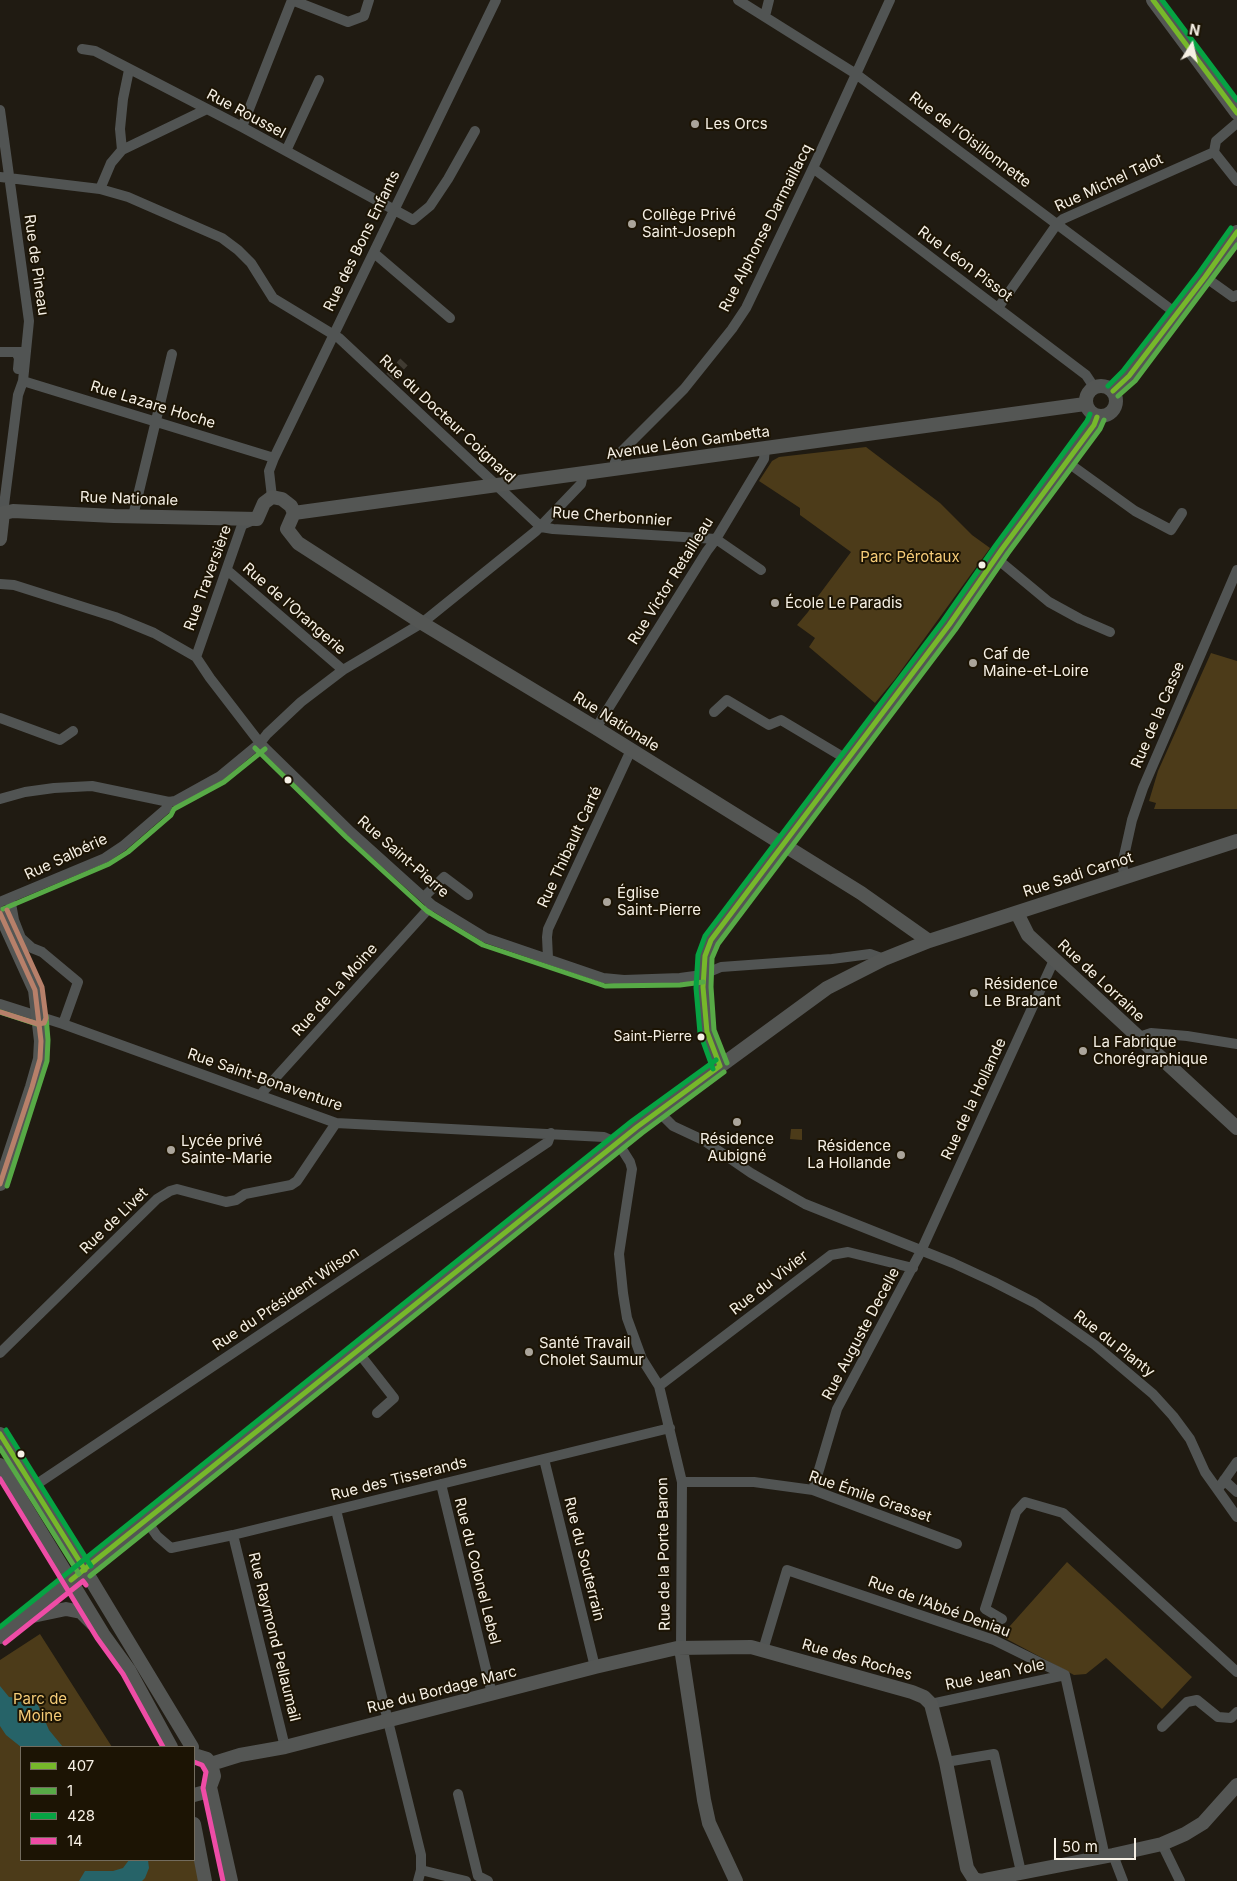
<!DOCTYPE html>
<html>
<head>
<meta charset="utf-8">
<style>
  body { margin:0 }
  #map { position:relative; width:1237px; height:1881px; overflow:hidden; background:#201b12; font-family:Inter,sans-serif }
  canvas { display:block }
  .legend { position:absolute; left:20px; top:1746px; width:175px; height:115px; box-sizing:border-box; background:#1c1404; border:1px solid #736c5e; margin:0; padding:6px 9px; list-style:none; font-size:15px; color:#f6f0e5 }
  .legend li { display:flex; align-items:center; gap:10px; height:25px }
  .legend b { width:25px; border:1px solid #736c5e }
  .north { position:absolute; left:1167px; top:20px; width:50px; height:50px; -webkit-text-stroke:4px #1c1404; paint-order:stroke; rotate:10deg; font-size:14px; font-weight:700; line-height:20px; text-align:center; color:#f6f0e5 }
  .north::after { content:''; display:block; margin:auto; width:18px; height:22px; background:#f6f0e5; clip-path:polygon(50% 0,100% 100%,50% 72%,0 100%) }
  .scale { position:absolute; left:1054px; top:1838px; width:82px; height:22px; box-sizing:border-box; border:2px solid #f6f0e5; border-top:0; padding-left:6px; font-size:15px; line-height:18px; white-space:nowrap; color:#f6f0e5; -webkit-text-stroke:4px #1c1404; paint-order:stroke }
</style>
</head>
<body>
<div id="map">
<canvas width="1237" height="1881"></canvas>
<ul class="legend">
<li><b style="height:6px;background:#76b82a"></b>407</li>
<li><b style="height:6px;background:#57aa46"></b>1</li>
<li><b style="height:6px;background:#06a343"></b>428</li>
<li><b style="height:6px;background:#ee4ca6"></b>14</li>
</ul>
<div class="north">N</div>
<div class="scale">50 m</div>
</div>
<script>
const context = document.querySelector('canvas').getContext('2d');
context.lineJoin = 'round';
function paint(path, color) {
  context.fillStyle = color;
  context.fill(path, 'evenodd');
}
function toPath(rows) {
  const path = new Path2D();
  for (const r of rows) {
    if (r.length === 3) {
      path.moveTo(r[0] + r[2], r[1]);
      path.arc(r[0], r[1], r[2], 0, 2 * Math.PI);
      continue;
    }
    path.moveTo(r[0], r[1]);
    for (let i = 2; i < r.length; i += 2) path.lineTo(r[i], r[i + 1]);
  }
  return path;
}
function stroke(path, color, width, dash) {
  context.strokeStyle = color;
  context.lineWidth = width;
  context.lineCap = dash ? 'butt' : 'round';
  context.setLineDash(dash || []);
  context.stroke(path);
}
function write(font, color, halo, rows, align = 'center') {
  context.font = font + ' Inter,sans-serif';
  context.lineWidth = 4;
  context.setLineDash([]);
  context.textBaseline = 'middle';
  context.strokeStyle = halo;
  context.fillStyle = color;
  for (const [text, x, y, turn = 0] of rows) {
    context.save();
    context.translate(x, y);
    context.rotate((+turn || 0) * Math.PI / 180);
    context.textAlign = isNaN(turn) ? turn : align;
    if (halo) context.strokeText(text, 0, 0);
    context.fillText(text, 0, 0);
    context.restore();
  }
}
paint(toPath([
  [866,447,940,503,972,535,990,548,895,679,875,703,809,647,815,638,797,625,808,612,816,599,851,552,800,515,800,508,759,481,772,461,779,457],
  [1211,653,1237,661,1237,809,1154,809,1156,803,1149,801,1158,771],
  [791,1129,802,1129,802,1140,790,1139],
  [1067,1562,1192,1677,1162,1709,1106,1658,1086,1674,1074,1675,1001,1636],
  [40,1634,112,1747,21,1747,21,1860,194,1860,194,1849,200,1881,0,1881,0,1660]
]), '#4c3b19');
paint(toPath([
  [0,1686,9,1697,29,1699,38,1705,49,1730,63,1747,21,1747,6,1735,0,1726],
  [129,1860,148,1860,149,1868,145,1878,142,1881,79,1881,85,1871,113,1871,123,1868]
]), '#266368');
stroke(toPath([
  [390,377,404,362]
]), '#403b32', 10, [10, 5]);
stroke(toPath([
  [292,0,348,22,364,16,369,0],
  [738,0,856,74,1177,314],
  [765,16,769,0],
  [82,49,95,51,242,127,413,220,430,206,448,179,475,131],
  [0,110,29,321,23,381,18,395,3,513],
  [1237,123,1216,141,1214,152,1237,181],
  [242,127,292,0],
  [122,150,120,129,123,99,129,70],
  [286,151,319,80],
  [813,168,1086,375,1094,387],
  [0,177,100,189,128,197,222,238,238,250,251,263,273,298,339,338,541,527,553,529,716,539,761,570],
  [100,189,111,163,122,150,207,109],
  [374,253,450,318],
  [1205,277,1233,297,1237,295],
  [998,308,1057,224,1063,219,1214,152],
  [0,352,21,352],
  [16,352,19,358,18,369],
  [23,381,274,458],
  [1067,462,1135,511,1171,530,1182,513],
  [615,469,615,462,618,455,684,389,732,329,746,308,813,168,890,0],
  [272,497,269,471,274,458,496,0],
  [133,516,172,354],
  [996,558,1049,602,1080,619,1110,632],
  [227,570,343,670],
  [0,584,14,585,115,617,154,633,196,657,210,678,260,743,351,832,432,905,486,938,603,978,624,980,680,978,702,975,721,967,832,959,870,954,884,959],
  [196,657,242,525,254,520],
  [714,712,727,700,769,725,781,720,848,760],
  [0,718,60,740,73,731],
  [596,728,707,551,716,539,764,459,765,448],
  [0,799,25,792,54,788,92,786,169,802],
  [1125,876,1122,865,1132,820,1143,788,1237,570],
  [424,897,444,877,468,895],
  [10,898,14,920,21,938,32,948,42,952,78,982,63,1024],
  [0,902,105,858,123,846,166,809,169,802,175,801,220,776,260,743,267,734,301,702,343,670,422,623,536,531,581,484,583,474],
  [548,958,547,937,548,929,631,750],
  [0,1004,63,1024,336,1123,604,1137,618,1143,630,1162,632,1169,619,1254,623,1293,627,1318,642,1359,659,1386,682,1482,681,1648],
  [1139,1037,1151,1033,1187,1036,1237,1044],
  [260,1095,432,905],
  [659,1112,673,1126,703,1140,751,1173,805,1204,953,1263,994,1282,1035,1303,1067,1325,1095,1345,1153,1394,1173,1416,1190,1439,1205,1472,1237,1517],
  [358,1352,394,1398,377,1413],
  [0,1353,157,1199,170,1191,177,1189,226,1202,236,1200,245,1194,291,1185,297,1181,336,1123],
  [659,1386,831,1255,848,1252,913,1268],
  [544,1459,595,1667],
  [1224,1480,1237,1492],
  [682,1482,754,1482,813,1490,957,1544],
  [441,1484,492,1694],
  [34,1486,548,1142,551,1133],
  [1218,1489,1237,1462],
  [813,1490,837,1409,921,1251,1054,960],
  [336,1510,421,1855,421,1870,418,1881],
  [146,1520,157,1536,171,1548,233,1535,670,1428],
  [233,1535,285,1747],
  [1002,1619,985,1609,1016,1512,1025,1502,1063,1513,1237,1672],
  [763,1650,787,1570,994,1640,1065,1675,1105,1857],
  [931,1704,1065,1675],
  [1162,1727,1187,1702,1197,1700,1218,1717,1231,1718,1237,1712],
  [946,1762,994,1754,1021,1872],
  [458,1794,478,1876,488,1881],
  [1162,1844,1180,1881],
  [1113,1855,1123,1881],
  [421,1870,466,1881]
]), '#515453', 10);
stroke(toPath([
  [1153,0,1237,113],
  [1101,401,15],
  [1113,391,1129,376,1205,277,1237,232],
  [294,513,1085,404],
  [0,514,13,511,114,516,257,519,264,503,272,497,282,499,291,506,294,513,287,529,298,543,422,623,596,728,861,893,929,941],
  [0,539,3,513],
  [0,913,35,990,41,1041,40,1059,32,1087,0,1184],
  [1017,913,1028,935,1237,1128],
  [720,1066,707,1032,703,987,705,956,711,940,949,625,1002,549,1094,425,1097,417],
  [0,1434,85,1570,192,1747],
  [0,1465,103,1634,129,1670,171,1747],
  [28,1617,66,1609,81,1612,93,1624],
  [0,1637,637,1127,827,988,884,959,929,941,1237,841],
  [681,1648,704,1800,709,1823,736,1881],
  [194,1755,207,1759,211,1764,214,1776,210,1787,205,1792,194,1795],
  [211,1764,240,1755,285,1747,595,1667,677,1648,751,1647,912,1692,924,1697,931,1704,946,1762,967,1868,974,1879,981,1881,989,1879,1113,1855,1162,1844,1185,1834,1203,1823,1237,1785],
  [210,1787,231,1881],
  [194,1824,205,1881]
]), '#545654', 14);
stroke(toPath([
  [1153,0,1237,113],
  [1113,391,1129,376,1205,277,1237,232],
  [720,1066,707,1032,703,987,705,956,711,940,949,625,1002,549,1094,425,1097,417],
  [0,1434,85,1570],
  [71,1580,637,1127,720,1066]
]), '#76b82a', 5);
stroke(toPath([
  [1118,396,1135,381,1237,245],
  [255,748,346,837,427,911,483,945,605,986,680,985,703,982],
  [3,909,109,864,128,852,171,815,174,809,224,782,265,749],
  [0,1012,37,1024],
  [727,1063,714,1030,711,987,712,958,718,944,955,630,1008,553,1100,429,1104,420],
  [7,1186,47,1061,48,1040,46,1016],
  [0,1448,79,1574],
  [90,1576,642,1133,724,1072]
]), '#57aa46', 5);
stroke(toPath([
  [1162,0,1237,100],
  [1108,386,1123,371,1199,273,1231,228],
  [713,1069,700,1033,696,988,698,955,705,936,943,621,996,545,1087,421,1090,414],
  [6,1430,91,1566],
  [0,1627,632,1121,716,1060]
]), '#06a343', 5);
stroke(toPath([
  [0,1479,97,1638,123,1674,163,1747],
  [5,1643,83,1581,86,1585],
  [194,1762,202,1765,206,1772,203,1788,223,1881]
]), '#ee4ca6', 5);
stroke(toPath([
  [0,913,35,990,41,1041,40,1059,32,1087,0,1184]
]), '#b7806a', 5);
stroke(toPath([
  [0,1012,38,1024,44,1023,46,1018,42,987,7,910]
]), '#b7806a', 5);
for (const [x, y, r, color] of [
  [695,124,5,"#aba59b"],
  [632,224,5,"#aba59b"],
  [982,565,4.5,"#f6f0e5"],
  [775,603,5,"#aba59b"],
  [973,663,5,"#aba59b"],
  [288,780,4.5,"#f6f0e5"],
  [607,902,5,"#aba59b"],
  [974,993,5,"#aba59b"],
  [701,1037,4.5,"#f6f0e5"],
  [1083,1051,5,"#aba59b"],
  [737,1122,5,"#aba59b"],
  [171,1150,5,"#aba59b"],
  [901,1155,5,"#aba59b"],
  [529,1352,5,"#aba59b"],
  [21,1454,4.5,"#f6f0e5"]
]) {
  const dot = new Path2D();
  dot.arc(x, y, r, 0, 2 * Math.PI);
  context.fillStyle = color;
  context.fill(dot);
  stroke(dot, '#1c1404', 2);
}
write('14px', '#f6f0e5', '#1c1404', [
  ["Saint-Pierre",692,1037]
], 'right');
write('15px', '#f6f0e5', '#1c1404', [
  ["Rue Roussel",246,114,28],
  ["Rue de l’Oisillonnette",970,140,37],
  ["Rue Michel Talot",1109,183,-25],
  ["Rue Alphonse Darmaillacq",766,228,-63],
  ["Rue des Bons Enfants",362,241,-64],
  ["Rue Léon Pissot",965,264,37],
  ["Rue de Pineau",36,265,82],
  ["Rue Lazare Hoche",153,405,17],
  ["Rue du Docteur Coignard",447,419,43],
  ["Avenue Léon Gambetta",688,443,-8],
  ["Rue Nationale",129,499,2],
  ["Rue Cherbonnier",612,517,4],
  ["Rue Traversière",208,578,-70],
  ["Rue Victor Retailleau",671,581,-58],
  ["Rue de l’Orangerie",294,609,41],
  ["Rue de la Casse",1158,715,-67],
  ["Rue Nationale",616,722,32],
  ["Rue Thibault Carté",570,847,-65],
  ["Rue Salbérie",66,857,-25],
  ["Rue Saint-Pierre",403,857,41],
  ["Rue Sadi Carnot",1078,875,-18],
  ["Rue de Lorraine",1101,981,43],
  ["Rue de La Moine",335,990,-48],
  ["Rue Saint-Bonaventure",265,1080,19],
  ["Rue de la Hollande",974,1099,-65],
  ["Rue de Livet",114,1221,-44],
  ["Rue du Vivier",769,1283,-38],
  ["Rue du Président Wilson",286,1299,-34],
  ["Rue Auguste Decelle",861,1334,-62],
  ["Rue du Planty",1114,1344,38],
  ["Rue des Tisserands",399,1479,-14],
  ["Rue Émile Grasset",870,1497,19],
  ["Rue de la Porte Baron",664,1554,-91],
  ["Rue du Souterrain",584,1559,76],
  ["Rue du Colonel Lebel",477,1571,76],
  ["Rue de l’Abbé Deniau",939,1607,20],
  ["Rue Raymond Pellaumail",274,1637,76],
  ["Rue des Roches",857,1660,16],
  ["Rue Jean Yole",995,1675,-12],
  ["Rue du Bordage Marc",442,1690,-14]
]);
write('15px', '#f6f0e5', '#1c1404', [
  ["Les Orcs",705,124],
  ["Collège Privé",642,215],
  ["Saint-Joseph",642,232],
  ["École Le Paradis",785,603],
  ["Caf de",983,654],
  ["Maine-et-Loire",983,671],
  ["Église",617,893],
  ["Saint-Pierre",617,910],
  ["Résidence",984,984],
  ["Le Brabant",984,1001],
  ["La Fabrique",1093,1042],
  ["Chorégraphique",1093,1059],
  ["Résidence",737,1139,"center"],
  ["Aubigné",737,1156,"center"],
  ["Lycée privé",181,1141],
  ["Sainte-Marie",181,1158],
  ["Résidence",891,1146,"right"],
  ["La Hollande",891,1163,"right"],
  ["Santé Travail",539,1343],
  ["Cholet Saumur",539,1360]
], 'left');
write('15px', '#f6cc78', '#1c1404', [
  ["Parc Pérotaux",910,557],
  ["Parc de",40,1699],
  ["Moine",40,1716]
]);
</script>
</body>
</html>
